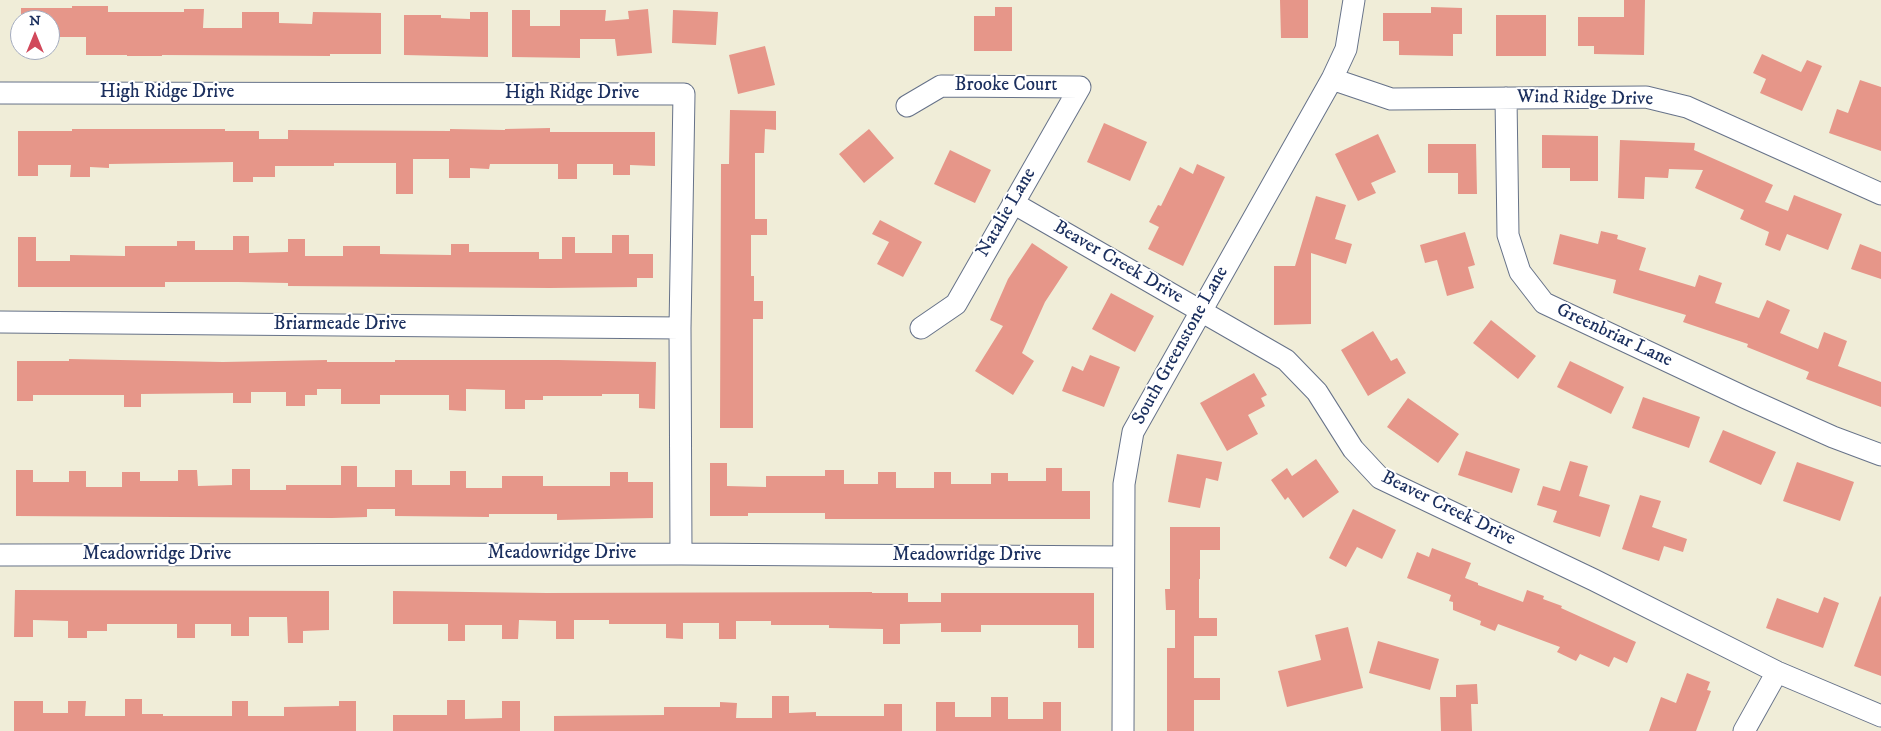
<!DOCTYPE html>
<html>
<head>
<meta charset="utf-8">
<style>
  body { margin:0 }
  #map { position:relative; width:1881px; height:731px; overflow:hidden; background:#f0edd8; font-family:"IM FELL DW Pica",serif }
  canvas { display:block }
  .north { position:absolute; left:10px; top:10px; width:50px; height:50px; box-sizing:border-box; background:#fff; border:1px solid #a4acbf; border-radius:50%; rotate:0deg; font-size:14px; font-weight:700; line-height:20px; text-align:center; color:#1b2f5e }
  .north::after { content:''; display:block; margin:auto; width:18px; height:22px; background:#d1495b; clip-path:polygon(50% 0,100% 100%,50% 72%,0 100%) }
</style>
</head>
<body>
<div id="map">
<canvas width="1881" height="731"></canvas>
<div class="north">N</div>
</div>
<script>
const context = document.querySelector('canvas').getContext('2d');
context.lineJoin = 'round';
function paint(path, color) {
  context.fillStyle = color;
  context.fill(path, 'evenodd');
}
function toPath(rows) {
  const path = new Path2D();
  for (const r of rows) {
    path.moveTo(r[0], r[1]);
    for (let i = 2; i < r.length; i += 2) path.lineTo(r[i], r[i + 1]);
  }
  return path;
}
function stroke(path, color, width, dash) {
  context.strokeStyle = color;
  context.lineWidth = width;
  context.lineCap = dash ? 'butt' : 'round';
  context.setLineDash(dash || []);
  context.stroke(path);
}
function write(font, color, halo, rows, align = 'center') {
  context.font = font + ' "IM FELL DW Pica",serif';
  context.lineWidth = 4;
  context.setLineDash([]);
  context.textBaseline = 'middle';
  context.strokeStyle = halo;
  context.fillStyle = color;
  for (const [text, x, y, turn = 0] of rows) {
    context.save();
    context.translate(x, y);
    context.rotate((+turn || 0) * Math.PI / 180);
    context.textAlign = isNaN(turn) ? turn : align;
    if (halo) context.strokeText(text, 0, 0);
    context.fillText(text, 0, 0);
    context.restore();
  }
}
paint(toPath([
  [1280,0,1308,0,1308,38,1281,38],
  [1624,0,1645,0,1644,55,1594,54,1594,46,1578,46,1578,17,1624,17],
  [72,6,108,6,108,12,184,12,184,9,204,9,203,28,242,28,242,12,279,12,279,23,312,24,313,12,381,13,381,54,330,54,330,56,162,55,162,56,127,56,127,55,86,55,86,37,50,37,50,20,21,20,21,8,72,8],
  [995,7,1012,7,1012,51,974,51,974,16,995,16],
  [1431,7,1462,8,1462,34,1453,34,1453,56,1399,55,1399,41,1383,41,1383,13,1431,13],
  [648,9,652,53,617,56,615,39,580,39,580,58,512,57,512,10,530,10,530,26,560,26,560,10,606,10,605,21,629,19,628,11],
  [673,10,718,12,716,45,672,43],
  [470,12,488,12,488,57,404,55,404,15,441,15,441,18,470,19],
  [1496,15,1546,15,1546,56,1496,56],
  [765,46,775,85,738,94,729,55],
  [1762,54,1801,72,1807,60,1822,66,1802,111,1760,93,1766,79,1753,73],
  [1860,80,1881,87,1881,151,1829,133,1837,109,1848,113],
  [730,110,776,111,776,130,765,129,764,153,755,153,755,219,767,219,767,235,751,235,751,276,754,276,754,301,763,301,763,319,753,319,753,428,720,428,721,164,729,164],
  [1104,123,1147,142,1130,181,1087,162],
  [550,128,550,132,655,132,655,166,630,165,630,175,613,175,613,164,577,164,577,179,558,179,558,164,490,164,489,169,470,168,470,178,449,178,449,159,413,159,413,194,396,194,396,163,334,163,334,166,275,166,275,177,253,177,253,182,233,182,233,162,109,164,109,168,90,167,90,177,70,177,71,165,38,165,38,176,18,176,18,131,72,131,72,129,225,129,225,131,259,131,259,139,288,139,288,130,450,131,450,129,505,130,505,129],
  [869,129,894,158,864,183,839,154],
  [1378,134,1396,172,1371,183,1376,193,1358,201,1335,154],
  [1542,135,1598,136,1598,181,1570,181,1570,168,1542,168],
  [1620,140,1695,143,1694,150,1773,185,1765,202,1788,211,1794,195,1842,214,1828,250,1787,234,1780,251,1765,245,1769,232,1740,219,1744,210,1695,188,1703,170,1669,169,1668,178,1645,177,1644,199,1618,198],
  [1428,144,1476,144,1477,194,1458,194,1458,173,1428,173],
  [950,150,991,170,975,203,934,184],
  [1197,164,1225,177,1183,266,1148,249,1159,227,1149,222,1158,205,1161,206,1180,167,1193,174],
  [1316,196,1346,205,1335,239,1352,244,1346,264,1311,253,1311,324,1274,325,1274,266,1295,266],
  [880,220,922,242,903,277,877,264,889,242,872,234],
  [1601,231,1618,235,1617,239,1646,248,1639,270,1695,287,1699,275,1722,283,1715,303,1759,318,1767,300,1790,310,1780,333,1818,349,1824,332,1847,341,1838,366,1881,382,1881,407,1806,379,1809,372,1747,347,1748,344,1683,322,1686,315,1613,293,1616,280,1553,264,1560,234,1598,244],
  [1465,232,1475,265,1468,267,1474,288,1447,296,1437,260,1425,263,1420,245],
  [612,235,629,235,629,254,653,254,653,278,637,278,637,287,550,288,288,286,288,283,238,282,165,282,165,287,18,287,18,237,36,237,36,261,70,261,70,255,125,256,125,246,177,246,177,241,195,241,195,250,233,250,233,236,249,236,249,253,288,252,288,239,305,239,305,256,343,256,343,246,380,246,380,254,451,255,451,244,469,244,469,252,539,252,539,259,562,259,562,237,575,237,575,253,612,253],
  [1032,243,1068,267,1045,302,1022,353,1034,361,1013,395,975,371,1003,326,990,320,1008,279],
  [1860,244,1881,252,1881,279,1851,269],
  [1111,293,1154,316,1135,352,1092,329],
  [1491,320,1536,356,1518,379,1473,343],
  [1373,331,1391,361,1397,358,1406,373,1368,396,1341,350],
  [1090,355,1120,367,1104,407,1062,391,1072,366,1083,371],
  [69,359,223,362,327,360,327,362,395,362,395,360,558,360,656,362,655,409,639,408,639,394,602,394,602,396,543,396,543,400,525,400,525,409,505,409,505,390,466,389,466,411,449,410,449,395,380,395,380,404,341,404,341,389,317,389,317,395,305,395,305,406,286,406,286,392,251,392,251,403,233,403,233,393,141,394,141,407,124,407,124,395,33,395,33,401,17,401,17,361,69,361],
  [1570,361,1624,387,1611,414,1557,387],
  [1254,373,1267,395,1261,398,1265,406,1248,415,1258,434,1227,451,1200,403],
  [1643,397,1700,417,1689,448,1632,428],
  [1408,398,1459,434,1438,463,1387,427],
  [1723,430,1776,452,1761,485,1709,462],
  [1466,451,1520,469,1512,493,1458,475],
  [1177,454,1222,462,1218,481,1206,478,1200,508,1168,502],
  [1316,459,1339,492,1303,518,1288,497,1285,500,1271,480,1287,468,1292,476],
  [1570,461,1588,466,1579,496,1610,505,1600,537,1553,522,1557,511,1537,505,1543,486,1560,491],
  [1797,462,1854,482,1840,521,1783,501],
  [710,463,727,463,727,486,766,487,766,476,825,476,825,470,844,470,844,484,878,484,878,472,896,472,896,488,934,488,934,472,951,472,951,484,991,484,991,473,1008,473,1008,481,1046,481,1046,468,1062,468,1062,491,1090,491,1090,519,825,519,825,513,748,513,748,516,710,516],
  [341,466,357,466,357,487,395,487,395,470,412,470,412,485,450,485,450,471,466,471,466,488,502,488,502,476,543,476,543,486,610,486,610,472,628,472,628,482,653,482,653,518,557,520,557,514,489,514,489,517,395,516,395,509,367,509,367,517,332,518,16,516,16,470,33,470,33,482,69,482,69,471,86,471,86,487,122,487,122,472,140,472,140,481,178,481,178,470,197,470,198,486,232,485,232,469,250,469,250,490,286,490,286,485,341,485],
  [1640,495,1661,501,1652,527,1687,539,1683,552,1664,546,1659,561,1622,549],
  [1353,509,1396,530,1382,559,1357,547,1346,567,1329,558],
  [1170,527,1220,527,1220,550,1200,550,1200,579,1199,579,1199,618,1217,618,1217,636,1194,636,1194,678,1220,678,1220,700,1194,700,1194,731,1167,731,1167,648,1175,648,1175,610,1166,610,1165,589,1170,589],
  [1432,548,1471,563,1465,578,1478,583,1478,585,1523,602,1527,590,1544,596,1543,599,1562,606,1561,608,1636,642,1627,663,1614,657,1609,667,1580,654,1576,661,1557,652,1560,647,1498,624,1495,631,1480,625,1481,621,1453,610,1453,602,1449,601,1451,595,1407,578,1417,552,1429,557],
  [15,590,329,591,329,630,303,631,303,643,288,643,287,617,249,617,249,636,231,636,231,624,195,624,195,638,177,638,177,624,107,624,107,631,87,631,87,638,68,638,68,621,33,620,33,637,14,637],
  [393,591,547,593,872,592,872,593,908,593,908,602,941,602,941,593,1094,593,1094,648,1078,648,1078,625,981,625,981,632,941,632,941,623,900,624,900,644,883,644,883,629,829,628,829,625,771,625,771,621,736,621,736,639,719,639,719,623,683,623,683,639,666,638,666,624,609,624,609,620,574,620,574,639,556,639,556,621,519,620,518,639,502,639,502,625,465,625,465,641,448,641,448,624,393,624],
  [1880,596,1881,597,1881,676,1854,666],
  [1824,597,1839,603,1823,648,1766,628,1777,598,1818,613],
  [1348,627,1363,688,1287,707,1278,671,1321,660,1315,635],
  [1378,641,1439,659,1430,690,1369,673],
  [1687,673,1710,682,1707,690,1711,691,1696,731,1649,731,1661,697,1676,703],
  [1477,684,1478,704,1471,704,1472,731,1441,731,1440,697,1456,697,1456,685],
  [772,696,789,696,789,713,816,712,816,716,884,716,884,704,902,704,902,731,554,731,554,716,664,715,664,707,720,707,720,702,737,703,736,718,772,718],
  [991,697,1008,697,1008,719,1043,719,1043,702,1061,702,1061,731,936,731,936,702,955,702,955,717,991,717],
  [125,699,142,699,142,714,163,714,163,716,232,716,232,701,248,701,248,716,284,716,284,707,339,706,339,701,356,701,356,731,14,731,14,701,43,701,43,713,68,713,68,701,86,701,85,716,125,716],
  [447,700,465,700,465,719,502,718,502,701,520,701,520,731,393,731,393,715,447,715]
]), '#e69689');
const minor = toPath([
  [1332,79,1391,99,1646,97,1687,107,1881,194],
  [0,93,684,94,680,328,681,554],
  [1506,98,1508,235,1520,272,1544,303,1746,398,1833,437,1881,455],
  [907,106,941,86,1080,87,956,304,921,328],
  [1013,203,1286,360,1317,392,1353,449,1380,478,1594,580,1777,672,1881,716],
  [0,322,680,328],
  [0,555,681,554,1123,557],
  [1123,731,1124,484,1133,432,1332,79,1346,49,1354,0],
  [1744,731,1777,672]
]);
stroke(minor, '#667289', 23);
stroke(minor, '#fff', 21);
write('19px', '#1b2f5e', '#fff', [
  ["Brooke Court",1006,86],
  ["High Ridge Drive",167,93],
  ["High Ridge Drive",572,94],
  ["Wind Ridge Drive",1585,99,1],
  ["Natalie Lane",1007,213,-60],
  ["Beaver Creek Drive",1118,263,30],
  ["Briarmeade Drive",340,325],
  ["Greenbriar Lane",1614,336,25],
  ["South Greenstone Lane",1181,346,-61],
  ["Beaver Creek Drive",1448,509,26],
  ["Meadowridge Drive",562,554],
  ["Meadowridge Drive",157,555],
  ["Meadowridge Drive",967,556]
]);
</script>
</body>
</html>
